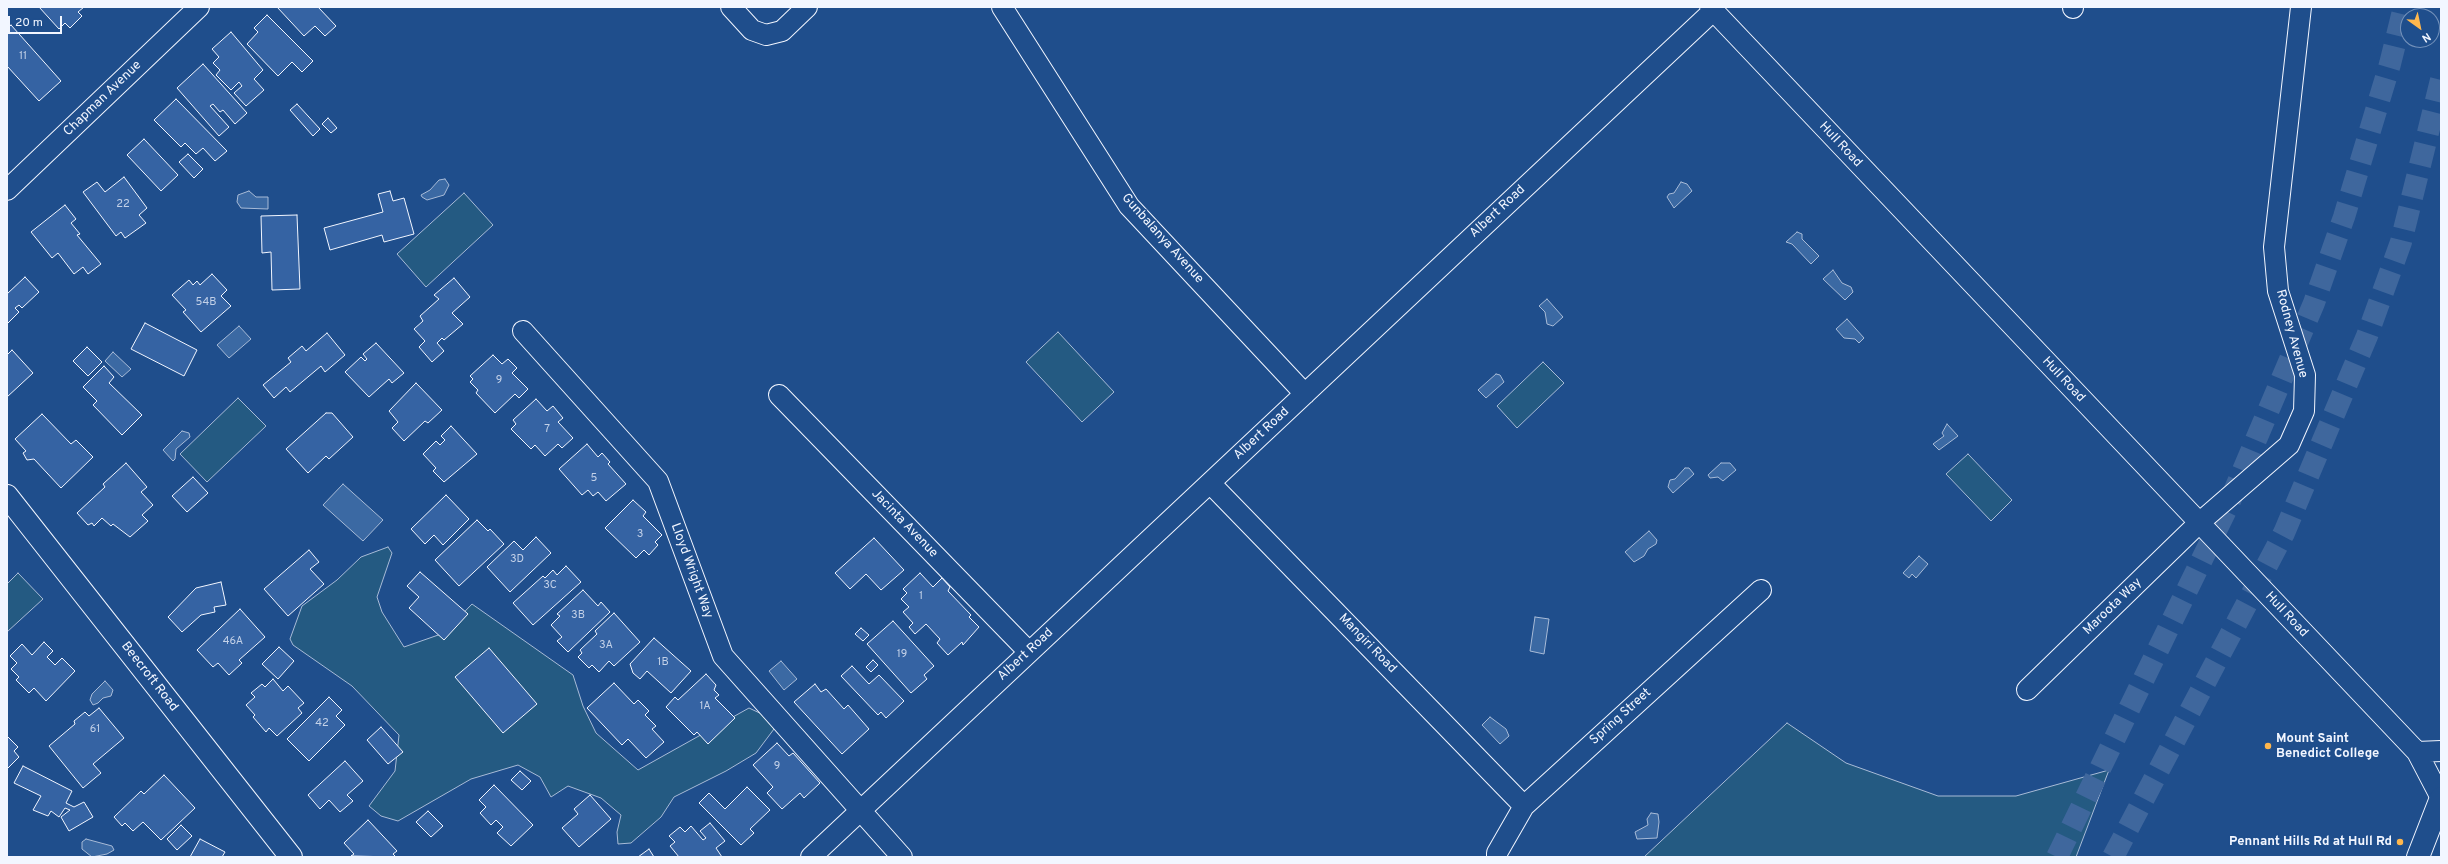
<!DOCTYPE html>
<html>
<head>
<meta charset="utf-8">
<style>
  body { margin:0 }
  #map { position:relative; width:2448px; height:864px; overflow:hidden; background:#1f4e8c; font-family:Overpass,sans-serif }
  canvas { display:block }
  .frame { position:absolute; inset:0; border:8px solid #f2f6ff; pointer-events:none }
  .north { position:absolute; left:2400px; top:8px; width:40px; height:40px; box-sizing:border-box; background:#1f4e8c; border:1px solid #7391ba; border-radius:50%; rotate:147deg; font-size:11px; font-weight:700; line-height:16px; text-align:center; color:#f2f6ff }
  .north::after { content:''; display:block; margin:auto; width:14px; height:18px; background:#ffb74d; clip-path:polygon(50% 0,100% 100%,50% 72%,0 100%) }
  .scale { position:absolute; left:8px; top:16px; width:54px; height:18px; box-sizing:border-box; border:2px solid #f2f6ff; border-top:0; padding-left:5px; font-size:12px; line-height:14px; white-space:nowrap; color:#f2f6ff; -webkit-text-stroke:3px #1f4e8c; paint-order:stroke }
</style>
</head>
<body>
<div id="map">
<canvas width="2448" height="864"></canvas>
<div class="frame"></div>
<div class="north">N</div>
<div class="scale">20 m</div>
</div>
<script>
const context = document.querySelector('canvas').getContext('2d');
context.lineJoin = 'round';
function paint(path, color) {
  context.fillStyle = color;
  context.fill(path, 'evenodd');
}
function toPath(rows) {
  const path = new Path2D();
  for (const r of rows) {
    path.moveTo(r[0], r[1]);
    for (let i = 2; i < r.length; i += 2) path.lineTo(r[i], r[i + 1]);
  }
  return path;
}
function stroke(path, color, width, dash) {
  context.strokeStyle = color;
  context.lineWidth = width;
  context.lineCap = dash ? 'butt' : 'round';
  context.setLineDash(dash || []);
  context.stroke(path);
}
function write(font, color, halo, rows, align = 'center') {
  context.font = font + ' Overpass,sans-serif';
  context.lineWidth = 3;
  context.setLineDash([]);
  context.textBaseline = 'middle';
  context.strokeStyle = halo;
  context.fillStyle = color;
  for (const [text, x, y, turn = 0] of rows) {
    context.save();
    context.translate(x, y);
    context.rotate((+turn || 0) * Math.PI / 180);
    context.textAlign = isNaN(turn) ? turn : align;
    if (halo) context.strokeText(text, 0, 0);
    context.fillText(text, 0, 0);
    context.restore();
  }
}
const green = toPath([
  [464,193,493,225,426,287,397,254,464,193],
  [1058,332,1114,392,1082,422,1026,362,1058,332],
  [1543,362,1564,383,1517,428,1497,406,1543,362],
  [238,398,266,426,207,482,180,454,238,398],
  [1968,454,2012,500,1991,521,1946,474,1968,454],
  [388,547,392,553,377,597,382,612,404,647,444,633,472,604,573,675,583,706,596,733,638,770,749,708,766,716,774,729,756,753,726,771,674,797,661,817,631,843,618,844,617,832,621,815,601,798,568,786,551,797,540,777,518,765,471,779,398,821,381,816,369,806,395,771,399,735,352,686,293,645,290,639,302,606,337,580,361,557,388,547],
  [18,573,43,599,7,632,7,584,18,573],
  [1787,723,1846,763,1938,796,2016,796,2109,770,2076,857,1644,857,1787,723]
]);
paint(green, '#245a82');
stroke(green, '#a8bbd7', 1);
const water = toPath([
  [445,179,449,185,444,195,427,200,422,197,421,195,430,190,439,180,445,179],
  [1681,182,1687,184,1692,191,1674,208,1667,197,1669,194,1674,193,1681,182],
  [249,191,256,197,268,197,268,209,241,208,237,202,238,195,249,191],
  [1797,232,1802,234,1802,239,1819,256,1811,264,1792,244,1786,242,1797,232],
  [1833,270,1842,283,1851,287,1853,292,1845,300,1823,279,1833,270],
  [1547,299,1563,317,1553,326,1547,324,1545,312,1539,306,1547,299],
  [1847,319,1864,338,1859,343,1855,339,1844,338,1836,329,1847,319],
  [239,326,251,339,229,358,217,345,239,326],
  [113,352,131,369,122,377,105,361,113,352],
  [1496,374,1500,375,1504,382,1486,398,1478,390,1496,374],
  [1947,424,1958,436,1939,450,1933,444,1944,436,1942,433,1947,424],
  [182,431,189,433,190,437,176,449,175,459,173,461,163,450,182,431],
  [1721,463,1730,463,1736,470,1723,481,1718,477,1710,478,1708,475,1721,463],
  [1685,468,1689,468,1694,474,1673,493,1668,487,1670,480,1675,479,1685,468],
  [343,484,383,520,363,541,323,505,343,484],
  [1649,531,1657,540,1656,544,1648,549,1644,556,1634,562,1625,552,1649,531],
  [1919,556,1928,564,1916,578,1912,574,1909,578,1903,573,1919,556],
  [1535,617,1549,619,1544,654,1530,651,1535,617],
  [781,661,797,679,784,690,769,671,781,661],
  [105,681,113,690,111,696,103,698,98,703,93,705,90,700,92,694,105,681],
  [1490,717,1506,729,1509,736,1500,744,1482,725,1490,717],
  [1651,813,1658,814,1659,822,1657,838,1637,839,1635,832,1648,825,1647,819,1651,813],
  [86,839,112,846,114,850,107,854,92,857,82,849,82,842,86,839]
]);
paint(water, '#3b69a3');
stroke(water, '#a8bbd7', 1);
const building = toPath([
  [39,7,84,7,78,12,82,16,70,28,65,23,59,29,39,7],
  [277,7,318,7,336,26,325,36,315,26,304,36,277,7],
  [267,15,313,61,302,72,292,62,278,76,247,44,258,32,254,28,267,15],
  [11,25,61,81,39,101,7,66,7,29,11,25],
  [231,32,263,70,254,79,264,90,246,106,234,93,242,86,239,82,231,90,216,75,220,70,213,63,219,57,212,49,231,32],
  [203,64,247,113,235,124,223,110,220,112,213,104,210,106,229,127,219,136,177,88,203,64],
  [176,99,227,151,215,161,203,148,196,154,185,143,181,147,154,120,176,99],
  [297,104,320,129,313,136,290,110,297,104],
  [328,118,337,128,331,133,322,124,328,118],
  [144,139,178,175,161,191,127,155,144,139],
  [188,154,203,169,194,178,179,162,188,154],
  [124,177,147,208,139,215,146,223,125,238,121,232,116,236,83,192,97,182,105,192,124,177],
  [390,191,393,201,404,198,414,234,384,242,382,235,330,250,324,228,383,212,378,194,390,191],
  [65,205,76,219,71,223,80,234,77,235,101,264,88,274,83,267,74,274,58,253,52,258,31,232,65,205],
  [297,215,300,289,272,290,271,252,262,253,261,216,297,215],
  [212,274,227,290,221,296,231,306,201,332,183,312,186,310,172,295,189,280,193,285,197,281,200,285,212,274],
  [25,277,39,292,22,308,19,305,15,308,19,312,7,324,7,294,25,277],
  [454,278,470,297,452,313,463,324,444,340,442,338,437,343,444,351,432,362,419,347,425,341,414,329,423,321,420,316,439,299,434,295,454,278],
  [145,323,197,350,184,376,131,349,145,323],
  [327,333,345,355,325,372,321,366,290,392,286,387,274,398,263,385,291,362,288,358,302,346,306,351,327,333],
  [376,343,404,373,392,383,389,379,369,397,345,372,361,357,365,361,367,359,363,354,376,343],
  [87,347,102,362,88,376,73,361,87,347],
  [12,350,33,373,7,397,7,355,12,350],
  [493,355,502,364,508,359,517,368,512,373,528,389,519,398,515,394,495,413,476,393,478,390,470,382,473,379,470,376,493,355],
  [104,366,114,377,109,383,142,415,122,435,93,405,97,401,83,387,104,366],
  [416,383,442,410,428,423,425,421,404,441,392,428,398,422,389,411,416,383],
  [536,399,547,411,553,406,563,418,558,422,573,438,562,448,558,444,545,456,535,445,531,449,511,429,516,424,513,420,536,399],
  [326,413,332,413,353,437,329,459,326,456,308,473,286,449,326,413],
  [42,414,71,444,76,440,93,457,61,488,34,459,27,460,23,453,26,451,15,439,42,414],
  [451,426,477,454,444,482,433,471,436,468,423,454,436,441,440,445,445,440,441,436,451,426],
  [587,444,598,457,602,453,610,462,608,464,626,484,606,501,598,492,593,496,588,490,582,495,559,469,587,444],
  [126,463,147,487,141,492,153,505,142,515,148,521,130,537,113,524,111,526,102,518,94,526,92,523,88,525,77,513,105,487,103,484,126,463],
  [193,477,208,493,187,512,172,496,193,477],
  [446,495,469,519,443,545,434,535,425,544,411,529,446,495],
  [633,500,646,512,643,516,662,535,655,542,658,545,649,555,644,550,636,558,605,528,633,500],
  [477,520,488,531,490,529,504,544,459,586,435,560,477,520],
  [536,537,551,553,510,592,487,567,514,541,523,550,536,537],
  [874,538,904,570,881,590,866,574,850,589,835,573,874,538],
  [309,550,319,562,310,569,324,584,288,616,264,589,309,550],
  [566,566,581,582,533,625,513,603,543,576,545,578,553,570,557,575,566,566],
  [420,572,468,614,444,640,409,608,419,597,407,586,420,572],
  [920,573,933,587,942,578,950,587,948,591,971,615,969,617,979,627,963,645,962,642,948,655,937,643,940,639,926,624,915,634,909,627,913,623,903,612,909,607,901,599,907,593,903,589,920,573],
  [221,582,226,605,214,607,215,612,201,615,182,632,168,617,196,588,221,582],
  [583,590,598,606,601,602,610,612,568,652,557,641,562,637,551,625,560,616,557,614,583,590],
  [240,609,265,637,239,660,242,663,229,675,218,663,213,667,197,650,240,609],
  [614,613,640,642,614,666,609,661,599,672,592,665,589,668,578,657,582,653,580,650,597,634,595,631,614,613],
  [893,621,934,666,924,675,927,679,911,693,867,644,893,621],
  [861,628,869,635,863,641,855,634,861,628],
  [654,638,691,671,671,693,647,671,640,679,633,673,630,664,654,638],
  [44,642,53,651,47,657,55,665,62,658,75,671,46,701,34,688,29,693,16,680,19,677,11,669,17,663,10,656,22,644,32,655,44,642],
  [279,647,294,661,278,679,262,664,279,647],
  [489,648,537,704,503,733,455,677,489,648],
  [873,660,878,665,871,672,866,667,873,660],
  [852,666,869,684,879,675,904,701,886,718,881,712,878,715,841,676,852,666],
  [706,674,716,685,714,690,719,695,715,698,735,718,708,744,697,732,694,735,666,707,675,697,678,700,706,674],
  [273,679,283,691,288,686,304,703,298,708,302,713,277,736,269,728,266,732,253,717,255,715,246,705,255,697,251,693,262,684,265,687,273,679],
  [614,683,634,704,638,700,649,711,645,715,656,726,652,729,664,742,646,758,628,739,622,745,587,708,614,683],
  [815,684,821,692,826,689,844,709,848,705,869,729,842,754,794,702,815,684],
  [329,697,342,710,336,716,345,725,309,761,287,739,329,697],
  [99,708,124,738,93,764,101,773,83,788,49,746,75,724,74,721,85,712,89,716,99,708],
  [381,727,403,752,388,764,367,740,381,727],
  [7,736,18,747,14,751,19,757,7,769,7,736],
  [777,743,789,756,793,753,820,783,804,798,800,793,782,809,767,793,773,787,753,765,777,743],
  [345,761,363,781,347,795,353,801,340,812,329,800,320,809,308,795,345,761],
  [23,766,72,791,66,803,74,807,84,802,93,817,69,831,61,817,70,810,65,808,59,817,51,811,48,816,33,810,41,796,14,783,23,766],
  [520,771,531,781,522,790,511,780,520,771],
  [164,775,195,808,161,840,143,822,133,831,125,823,122,826,114,817,141,791,144,794,164,775],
  [494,785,533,825,511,846,497,833,503,827,496,820,491,825,480,813,486,807,479,800,494,785],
  [747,787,770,810,750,829,754,833,741,845,699,803,709,793,725,809,747,787],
  [590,795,611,819,579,847,562,828,578,814,574,809,590,795],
  [428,811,443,826,431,837,416,822,428,811],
  [368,820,397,851,393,854,396,857,351,856,354,854,344,843,368,820],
  [710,823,725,841,716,848,722,857,679,857,670,846,675,842,669,836,680,827,685,832,691,826,703,840,706,838,700,831,710,823],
  [181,825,192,836,177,850,167,839,181,825],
  [200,839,225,852,222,857,190,857,200,839],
  [649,849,654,857,638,857,649,849]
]);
paint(building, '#3563a3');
stroke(building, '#f2f6ff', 1);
stroke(toPath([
  [2057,857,2227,508,2314,303,2344,217,2390,64,2404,7],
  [2113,857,2284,533,2367,336,2401,242,2441,80]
]), '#3f679d', 22, [22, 11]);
const minor = toPath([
  [731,7,752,30,766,35,782,31,807,7],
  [1002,7,1129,206,1305,394],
  [1710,7,2417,752,2441,798],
  [2073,8,2073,7],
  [7,190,199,7],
  [523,331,658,481,723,656,902,857],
  [779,395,1029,652],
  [1210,483,1524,806],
  [2027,690,2199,523,2289,445,2304,411,2305,375,2278,291,2274,247,2301,7],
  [2417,752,2441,751],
  [811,857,1713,11],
  [1497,857,1497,853,1524,806,1761,590]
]);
const major = toPath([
  [7,496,291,857]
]);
const highway = toPath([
  [2418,857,2441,798]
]);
stroke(minor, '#f2f6ff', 22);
stroke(major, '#f2f6ff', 24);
stroke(highway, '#f2f6ff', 24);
stroke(minor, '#1f4e8c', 20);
stroke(major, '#1f4e8c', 22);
stroke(highway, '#1f4e8c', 22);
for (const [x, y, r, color] of [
  [2268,746,4,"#ffb74d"],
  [2400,842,4,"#ffb74d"]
]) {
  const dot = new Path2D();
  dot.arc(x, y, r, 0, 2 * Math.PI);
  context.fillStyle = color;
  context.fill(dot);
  stroke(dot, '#1f4e8c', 1.5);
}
write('11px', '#c3d1e8', null, [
  ["11",23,57],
  ["22",123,205],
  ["54B",206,303],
  ["9",499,381],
  ["7",547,430],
  ["5",594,479],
  ["3",640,535],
  ["3D",517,560],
  ["3C",550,586],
  ["1",921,597],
  ["3B",578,616],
  ["46A",233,642],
  ["3A",606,646],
  ["19",902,655],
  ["1B",663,663],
  ["1A",705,707],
  ["42",322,724],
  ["61",95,730],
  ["9",777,767]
]);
write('13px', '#f2f6ff', '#1f4e8c', [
  ["Chapman Avenue",103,99,-44],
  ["Hull Road",1840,145,47],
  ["Albert Road",1498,212,-43],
  ["Gunbalanya Avenue",1162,239,48],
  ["Rodney Avenue",2291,334,75],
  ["Hull Road",2063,380,47],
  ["Albert Road",1262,434,-43],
  ["Jacinta Avenue",904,524,46],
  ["Lloyd Wright Way",691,571,70],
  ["Maroota Way",2113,607,-44],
  ["Hull Road",2286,615,47],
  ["Mangiri Road",1367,644,46],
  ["Albert Road",1026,655,-43],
  ["Beecroft Road",149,677,52],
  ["Spring Street",1621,717,-42]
]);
write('bold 13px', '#f2f6ff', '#1f4e8c', [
  ["Mount Saint",2276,739],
  ["Benedict College",2276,754],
  ["Pennant Hills Rd at Hull Rd",2392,842,"right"]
], 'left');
</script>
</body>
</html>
